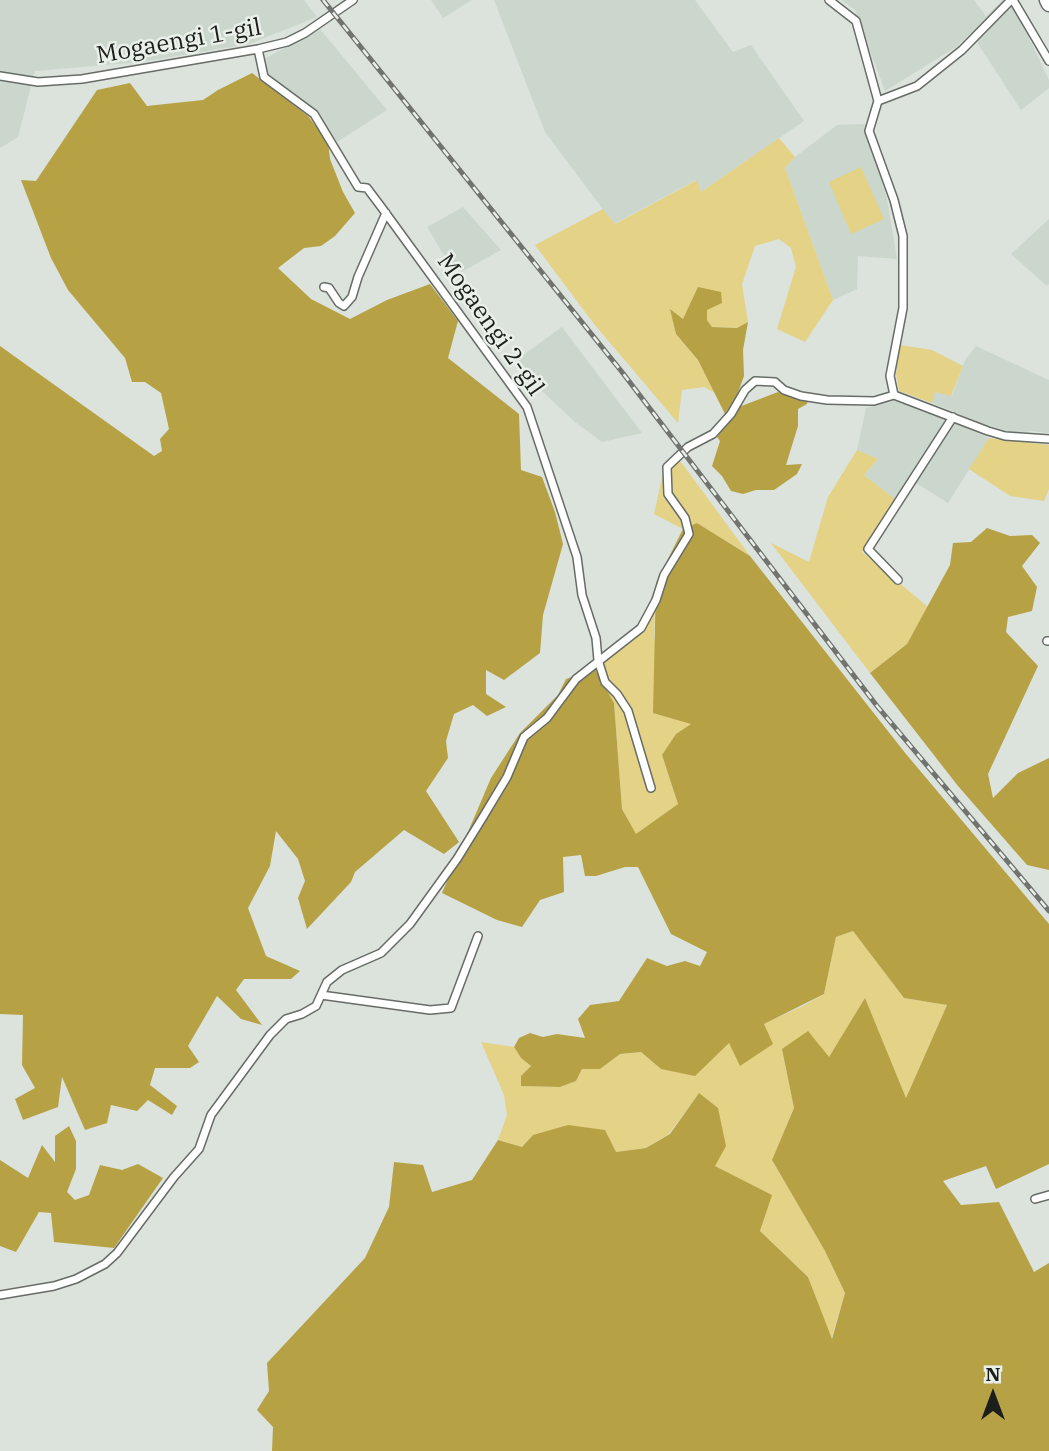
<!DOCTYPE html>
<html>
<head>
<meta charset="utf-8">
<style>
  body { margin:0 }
  #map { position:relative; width:1049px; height:1451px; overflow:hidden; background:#dce2dc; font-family:"IBM Plex Serif",serif }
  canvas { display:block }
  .north { position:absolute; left:958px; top:1360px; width:70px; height:70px; -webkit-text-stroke:5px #e9efe9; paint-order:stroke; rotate:0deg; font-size:19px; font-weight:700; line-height:28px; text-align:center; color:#1c1e1c }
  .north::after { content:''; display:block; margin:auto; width:24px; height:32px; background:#1c1e1c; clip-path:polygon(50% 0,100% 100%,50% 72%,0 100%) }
</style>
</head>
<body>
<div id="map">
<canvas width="1049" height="1451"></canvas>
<div class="north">N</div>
</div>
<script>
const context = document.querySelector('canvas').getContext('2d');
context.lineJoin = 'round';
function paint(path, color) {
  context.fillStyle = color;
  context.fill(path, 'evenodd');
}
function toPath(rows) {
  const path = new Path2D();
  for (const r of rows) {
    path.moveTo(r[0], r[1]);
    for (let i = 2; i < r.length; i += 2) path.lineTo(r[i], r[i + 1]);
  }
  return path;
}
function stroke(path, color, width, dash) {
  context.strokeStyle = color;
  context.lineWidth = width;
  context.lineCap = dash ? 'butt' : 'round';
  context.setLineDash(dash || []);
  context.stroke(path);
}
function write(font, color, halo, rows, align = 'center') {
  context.font = font + ' "IBM Plex Serif",serif';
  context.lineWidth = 5;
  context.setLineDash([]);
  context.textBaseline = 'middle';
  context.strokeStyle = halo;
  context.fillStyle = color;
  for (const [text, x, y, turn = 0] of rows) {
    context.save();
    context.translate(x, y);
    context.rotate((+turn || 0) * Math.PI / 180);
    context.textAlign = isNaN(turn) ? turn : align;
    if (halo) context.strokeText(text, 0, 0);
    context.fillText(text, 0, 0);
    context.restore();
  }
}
paint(toPath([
  [0,0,304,0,317,17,249,44,141,62,35,71,18,137,0,148],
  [431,0,472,0,443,18],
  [494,0,695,0,733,52,751,45,804,121,701,192,696,180,614,224,545,132],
  [841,0,974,0,986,16,1003,0,1011,0,1049,80,1049,88,1021,110,971,33,956,47,885,91,855,10],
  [320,29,387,110,337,142,319,113,267,74,264,59],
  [866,124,887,199,897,259,858,256,857,289,833,300,785,168,795,157,837,125],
  [463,207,501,250,456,275,427,227],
  [1049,219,1049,284,1047,286,1011,254],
  [562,327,642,433,602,442,575,422,512,363],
  [976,346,1049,380,1049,433,1032,431,1013,433,981,423,932,403,935,392,952,396,965,360],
  [893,400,954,421,989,438,948,503,916,483,902,505,864,475,878,459,857,450,866,408]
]), '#cbd7cc');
paint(toPath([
  [779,138,795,157,785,168,833,300,805,342,777,329,796,267,791,248,779,239,755,246,742,284,748,322,740,328,712,327,707,320,707,309,683,319,671,310,676,334,698,360,717,394,704,387,682,390,678,423,594,324,535,245,603,209,615,224,697,180,701,192],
  [861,167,884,219,851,234,829,182],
  [900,345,932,350,963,366,951,396,935,392,932,403,899,391,896,374],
  [989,438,1049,445,1049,489,1044,501,1010,496,969,469],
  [857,450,878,459,864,475,895,499,862,552,928,607,907,644,870,673,771,543,809,562,828,497],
  [666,460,681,462,750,556,697,523,683,529,654,514],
  [655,610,654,638,692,724,662,755,678,804,636,835,622,809,614,704,595,669],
  [853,931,904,998,947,1005,906,1098,865,999,829,1057,782,1049,794,1108,772,1160,825,1251,845,1293,831,1340,808,1277,760,1231,771,1195,715,1166,699,1093,669,1134,646,1148,616,1152,533,1135,522,1147,498,1140,507,1115,504,1095,481,1042,514,1047,521,1058,531,1066,522,1086,560,1087,576,1081,582,1069,600,1069,620,1054,641,1052,661,1069,729,1043,741,1065,763,1024,803,1006,824,994,836,937]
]), '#e4d287');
paint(toPath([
  [252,73,308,116,328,142,330,159,343,192,355,213,335,236,321,246,304,248,278,268,311,299,350,319,387,300,430,284,458,321,448,358,519,414,521,470,542,477,555,512,563,544,543,615,540,653,504,680,486,670,486,694,506,707,487,716,473,705,454,714,446,741,448,758,426,791,459,842,444,854,404,830,355,872,351,882,307,929,298,898,305,881,298,859,276,831,270,866,248,908,266,956,300,971,291,979,244,979,236,990,262,1025,241,1019,217,996,188,1046,199,1062,190,1068,155,1068,150,1085,177,1106,172,1115,148,1100,137,1111,111,1105,107,1123,85,1130,62,1077,58,1107,23,1120,15,1099,35,1088,22,1065,23,1015,0,1014,0,346,154,456,162,451,160,439,169,429,161,393,145,382,132,382,125,358,68,290,51,258,21,180,36,181,97,90,130,83,147,106,203,100,218,90],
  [698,287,721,292,722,303,707,310,707,320,712,327,737,328,748,322,743,350,744,376,736,398,725,414,698,360,676,334,670,309,683,319],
  [778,392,808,400,807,404,798,409,798,426,786,465,802,464,797,474,774,490,756,490,743,494,731,491,722,476,712,466,720,441,717,437,739,407],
  [697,523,750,556,906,754,1049,924,1049,1164,996,1189,986,1166,943,1181,961,1205,999,1202,1034,1272,1049,1263,1049,1451,272,1451,273,1427,257,1410,269,1391,267,1363,365,1258,389,1207,394,1162,423,1165,432,1192,472,1180,498,1140,522,1147,533,1135,568,1125,605,1130,616,1152,646,1148,670,1134,699,1093,718,1108,726,1146,715,1166,772,1195,760,1231,808,1277,832,1339,845,1293,825,1251,772,1160,794,1108,782,1049,808,1031,829,1057,865,998,906,1098,947,1005,904,998,853,931,836,937,824,994,764,1024,773,1044,740,1066,729,1043,695,1076,661,1069,641,1052,620,1054,600,1069,582,1069,576,1081,560,1087,521,1086,521,1076,531,1066,521,1058,514,1047,519,1038,530,1033,543,1037,557,1034,585,1038,578,1019,590,1005,619,1001,647,958,667,966,685,961,700,966,707,952,671,934,638,867,625,867,596,876,585,876,581,855,563,857,564,892,540,900,522,927,497,920,442,893,491,778,520,733,558,695,566,679,595,669,614,703,622,809,636,834,678,804,662,755,676,734,691,724,653,713,656,583,683,529],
  [987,528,1010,536,1032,535,1040,543,1022,566,1037,587,1032,611,1008,617,1006,632,1038,666,988,774,993,798,1018,773,1049,758,1049,870,1027,865,958,786,870,673,907,644,950,565,953,543,971,542],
  [69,1126,76,1141,76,1169,67,1192,75,1200,89,1195,100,1165,122,1170,138,1164,163,1178,114,1248,54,1242,51,1213,39,1212,16,1252,0,1246,0,1160,28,1178,42,1145,55,1162,55,1136]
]), '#b6a245');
const street = toPath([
  [829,0,856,21,878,101,869,131,894,200,903,236,903,308,890,376,894,395],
  [1013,0,1049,61],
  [258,49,264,77,314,114,358,187,367,188,382,208,527,407,577,557,582,595,596,638,598,660,605,682,617,694,628,711,651,788],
  [0,76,38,82,82,79,258,49,287,42,305,33,353,0],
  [878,101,917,86,962,50,1011,0],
  [324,287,329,288,339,303,344,306,352,297,358,277,386,213],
  [898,580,868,549,953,417],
  [1047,641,1049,641],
  [321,995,430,1010,451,1008,478,936],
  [1035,1199,1049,1195],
  [0,1295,54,1286,76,1279,105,1264,117,1253,174,1177,199,1149,211,1115,270,1035,286,1019,302,1014,316,1006,327,982,342,970,381,953,410,924,457,859,483,817,507,777,524,737,547,718,576,679,641,628,656,600,664,575,689,534,685,518,668,494,667,467,688,447,713,434,731,414,745,390,755,381,775,382,784,390,801,396,827,400,874,401,894,395,988,431,1005,436,1049,439]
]);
const highway = toPath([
  [1047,0,1049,4]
]);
stroke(street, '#676c67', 10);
stroke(highway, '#676c67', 17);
stroke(street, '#fff', 7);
stroke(highway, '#fff', 14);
const rail = toPath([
  [323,0,622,372,877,706,1049,911]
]);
stroke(rail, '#707370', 5);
stroke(rail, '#e9efe9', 2.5, [8]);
write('24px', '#1c1e1c', '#e9efe9', [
  ["Mogaengi 1-gil",179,42,-10],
  ["Mogaengi 2-gil",490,325,55]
]);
</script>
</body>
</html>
